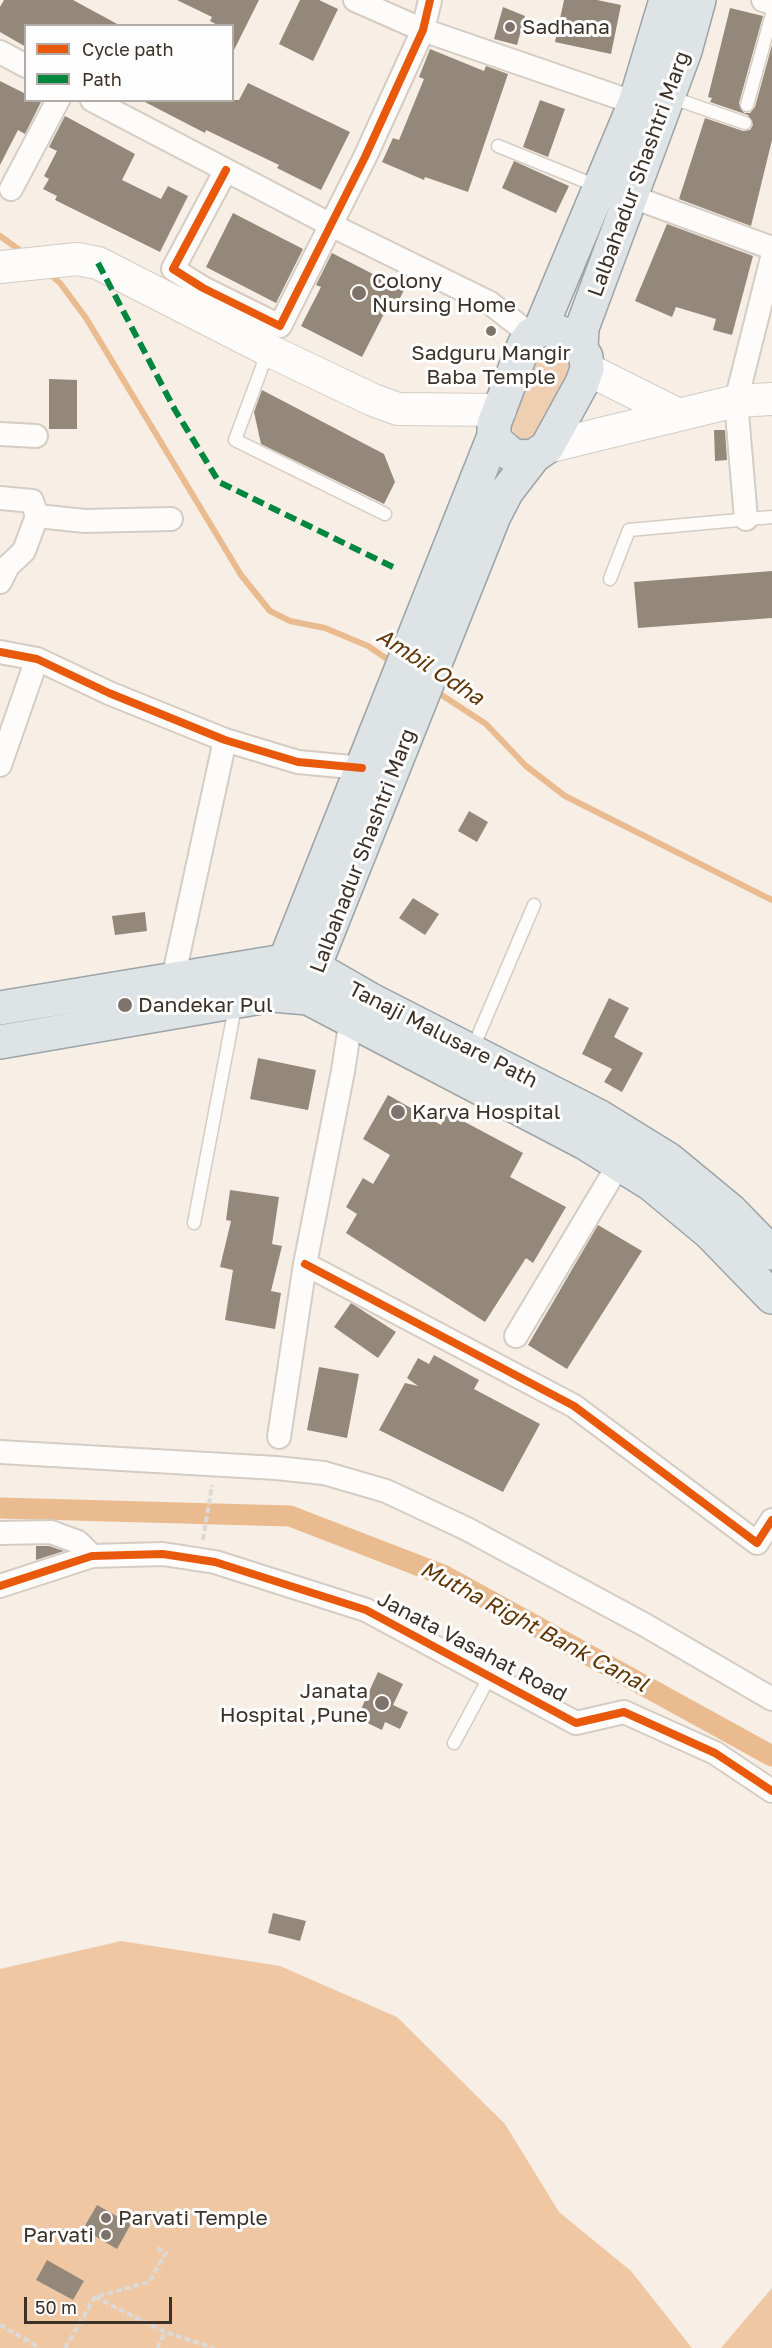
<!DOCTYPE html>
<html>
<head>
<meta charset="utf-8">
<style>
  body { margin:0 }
  #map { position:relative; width:772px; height:2348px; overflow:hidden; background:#f7eee5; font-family:"Golos Text",sans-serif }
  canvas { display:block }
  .legend { position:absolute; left:24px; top:24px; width:210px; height:78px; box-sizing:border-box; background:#fdfdfd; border:2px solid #b0aba7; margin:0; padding:8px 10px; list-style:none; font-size:18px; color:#3c3127 }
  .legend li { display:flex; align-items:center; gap:12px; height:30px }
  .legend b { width:30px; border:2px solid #b0aba7 }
  .scale { position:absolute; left:24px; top:2297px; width:148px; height:27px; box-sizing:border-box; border:3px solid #3c3127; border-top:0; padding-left:8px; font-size:18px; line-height:21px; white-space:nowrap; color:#3c3127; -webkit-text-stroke:4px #fdfdfd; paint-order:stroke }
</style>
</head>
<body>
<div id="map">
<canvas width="772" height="2348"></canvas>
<ul class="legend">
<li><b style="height:8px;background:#e8590c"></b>Cycle path</li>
<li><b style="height:8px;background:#00873e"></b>Path</li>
</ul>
<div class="scale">50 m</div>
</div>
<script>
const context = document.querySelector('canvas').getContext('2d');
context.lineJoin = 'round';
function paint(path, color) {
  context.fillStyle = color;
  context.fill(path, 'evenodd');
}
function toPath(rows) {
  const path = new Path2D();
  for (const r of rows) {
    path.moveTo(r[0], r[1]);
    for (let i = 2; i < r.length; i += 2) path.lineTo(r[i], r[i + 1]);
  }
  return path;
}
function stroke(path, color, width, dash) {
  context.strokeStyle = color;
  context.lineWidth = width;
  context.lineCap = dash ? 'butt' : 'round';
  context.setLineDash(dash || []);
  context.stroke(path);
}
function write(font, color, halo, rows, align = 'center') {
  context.font = font + ' "Golos Text",sans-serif';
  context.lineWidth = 6;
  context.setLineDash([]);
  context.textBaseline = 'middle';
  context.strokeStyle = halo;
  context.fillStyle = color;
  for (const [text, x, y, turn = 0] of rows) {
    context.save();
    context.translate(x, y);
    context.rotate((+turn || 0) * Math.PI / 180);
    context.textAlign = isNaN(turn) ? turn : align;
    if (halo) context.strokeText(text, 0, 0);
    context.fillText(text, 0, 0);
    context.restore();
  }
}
paint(toPath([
  [547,346,566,354,572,365,570,374,538,433,533,438,520,440,512,430,511,420,539,349]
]), '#efcfb2');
paint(toPath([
  [121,1941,280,1966,397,2017,505,2124,559,2212,631,2271,692,2348,0,2348,0,1969],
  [772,2288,772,2348,721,2348]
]), '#efc8a3');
stroke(toPath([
  [0,236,25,254],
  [47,272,60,283,86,318,241,575,270,611,290,621,325,628,368,646,393,663],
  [434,690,486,724,526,766,565,796,772,900]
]), '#eabb8e', 6);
stroke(toPath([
  [0,1508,290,1516,443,1575,772,1756]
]), '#eabb8e', 21);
paint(toPath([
  [4,0,73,0,121,26,26,26,26,47,0,32,0,7],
  [177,0,259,0,232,54,232,26,219,26,210,21,212,17],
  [300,0,319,0,338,9,313,61,279,44],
  [564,0,597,0,621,5,611,54,555,42],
  [503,7,525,16,517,45,494,39],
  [730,8,763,16,739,103,744,113,750,113,755,107,772,45,772,140,751,226,679,199,705,118,743,131,750,130,753,125,748,115,710,102,712,98,708,97],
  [430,49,484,71,486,66,508,74,468,192,425,177,424,180,382,162,393,138,399,140,424,79,419,77],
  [0,81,26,94,26,100,42,100,25,134,18,130,0,165],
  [248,83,350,132,321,190,277,168,279,165,206,130,205,133,141,100,239,100],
  [540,100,565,109,548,157,523,147],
  [65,116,135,154,122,180,161,199,168,186,188,196,160,252,55,200,57,196,43,189,49,179,44,176,57,151,49,147],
  [514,161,569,186,556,213,502,188],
  [233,213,303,249,276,303,206,267],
  [667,224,753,256,732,335,713,330,716,319,676,307,672,317,635,301],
  [332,253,404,290,392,314,386,310,362,357,301,326,321,287,316,285],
  [49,379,77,380,77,429,49,429],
  [262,390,384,454,395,482,384,504,261,444,254,412],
  [714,430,725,430,727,460,715,461],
  [772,571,772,618,638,628,634,582],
  [469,811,488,822,477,842,458,831],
  [413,898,439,914,425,935,399,918],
  [145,912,147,931,115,935,112,916],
  [609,998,629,1008,614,1037,643,1053,622,1092,604,1082,612,1069,582,1054],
  [258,1058,316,1070,308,1110,250,1099],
  [388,1095,441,1125,448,1113,523,1153,510,1177,566,1207,533,1263,526,1258,485,1322,346,1233,357,1214,346,1207,363,1178,373,1184,390,1155,363,1139],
  [230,1190,279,1197,272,1244,282,1246,271,1291,281,1293,275,1329,225,1320,233,1270,220,1267,231,1221,226,1220],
  [598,1225,642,1251,567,1369,528,1345],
  [351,1303,396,1332,378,1358,334,1327],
  [434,1355,479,1380,474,1389,540,1424,503,1492,379,1430,405,1383,418,1386,407,1378,418,1358,429,1364],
  [319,1367,359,1374,347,1438,307,1430],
  [36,1546,49,1546,64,1551,36,1560],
  [378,1672,403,1684,393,1705,408,1712,400,1729,385,1722,382,1730,357,1718],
  [273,1913,306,1921,300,1941,268,1933],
  [97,2205,131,2224,117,2249,83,2229],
  [47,2260,84,2281,73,2300,36,2280]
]), '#94887a');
const lane = toPath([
  [670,97,745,123],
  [747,105,772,14],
  [498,146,599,187],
  [268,351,235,440,385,514],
  [610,579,629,530,772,517],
  [472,1050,534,905],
  [194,1223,236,1002],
  [454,1743,490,1676]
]);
const street = toPath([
  [355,0,423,30,635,103],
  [763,0,772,3],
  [0,52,26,66],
  [92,100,331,225,490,303,531,335],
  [226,170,173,269,203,288,280,326,365,157,423,30,430,0],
  [11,189,58,100],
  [630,196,772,248],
  [0,434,36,436],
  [0,498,32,501,37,516],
  [746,519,736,401,772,258],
  [0,582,8,566,24,551,37,516,85,521,171,519],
  [0,652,37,659,109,693,225,740,298,762,362,768],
  [0,765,37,659],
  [173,979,225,740],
  [305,1264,574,1406,757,1543,772,1520],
  [516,1336,619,1164],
  [279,1437,305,1264,343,1071,351,1019],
  [0,1452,276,1468,324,1473,386,1491,467,1529,645,1625,772,1699],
  [0,1533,51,1532,78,1542,92,1556],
  [0,1586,92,1556,163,1554,215,1562,366,1610,576,1723,624,1712,715,1753,772,1791]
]);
const secondary = toPath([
  [0,267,77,259,98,263,268,350,373,400,398,409,500,410],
  [587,369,677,414],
  [547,447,736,401,772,399]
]);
const primary = toPath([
  [552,329,575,339,586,357,587,369,582,383,547,447,534,456,520,457,512,455,497,442,494,436,494,424,524,345,531,335,540,330,552,329],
  [540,330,635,103,666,0],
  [581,348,582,328,685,51,699,0],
  [277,981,494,436],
  [310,987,314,967,494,516,507,491,534,456],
  [0,1008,284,961,314,967,373,1001,600,1117,668,1159,731,1211,772,1253],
  [0,1042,273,995,308,998,585,1143,651,1184,710,1233,772,1297]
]);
stroke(lane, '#d5ccc3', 15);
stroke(street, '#d5ccc3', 26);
stroke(secondary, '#d5ccc3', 34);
stroke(primary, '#9da4a7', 36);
stroke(toPath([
  [203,1540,212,1485],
  [95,2297,165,2332,214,2348],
  [0,2325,40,2348],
  [65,2348,95,2297,149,2282,166,2253,156,2247],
  [157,2348,165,2332]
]), '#dcd9d7', 4, [6, 3]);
stroke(lane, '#fefcfb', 12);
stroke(street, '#fefcfb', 22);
stroke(secondary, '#fefcfb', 32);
stroke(primary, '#dee4e6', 33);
stroke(toPath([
  [98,263,175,410,219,482,397,569]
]), '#00873e', 6, [12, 6]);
stroke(toPath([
  [226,170,173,269,203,288,280,326,365,157,423,30,430,0],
  [0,652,37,659,109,693,225,740,298,762,362,768],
  [305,1264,574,1406,757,1543,772,1520],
  [0,1586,92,1556,163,1554,215,1562,366,1610,576,1723,624,1712,715,1753,772,1791]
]), '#e8590c', 8);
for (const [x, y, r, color] of [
  [510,27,6,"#7d736a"],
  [359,293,8,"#7d736a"],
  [491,331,6,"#7d736a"],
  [125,1005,8,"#7d736a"],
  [398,1112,8,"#7d736a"],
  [382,1703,8,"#7d736a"],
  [106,2218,6,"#7d736a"],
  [106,2235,6,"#7d736a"]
]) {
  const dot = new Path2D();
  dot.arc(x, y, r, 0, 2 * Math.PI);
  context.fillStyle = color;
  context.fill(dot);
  stroke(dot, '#fdfdfd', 2);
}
write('21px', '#3c3127', '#fdfdfd', [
  ["Sadhana",522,27],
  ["Colony",372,281],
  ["Nursing Home",372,305],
  ["Sadguru Mangir",491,353,"center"],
  ["Baba Temple",491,377,"center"],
  ["Dandekar Pul",138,1005],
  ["Karva Hospital",412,1112],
  ["Janata",368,1691,"right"],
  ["Hospital ,Pune",368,1715,"right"],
  ["Parvati Temple",118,2218],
  ["Parvati",94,2235,"right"]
], 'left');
write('21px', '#3c3127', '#fdfdfd', [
  ["Lalbahadur Shashtri Marg",639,174,-70],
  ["Lalbahadur Shashtri Marg",363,851,-69],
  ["Tanaji Malusare Path",443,1035,27],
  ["Janata Vasahat Road",472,1647,28]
]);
write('italic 22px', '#5f3604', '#fdfdfd', [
  ["Ambil Odha",430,667,33],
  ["Mutha Right Bank Canal",534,1627,28]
]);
</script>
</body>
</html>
